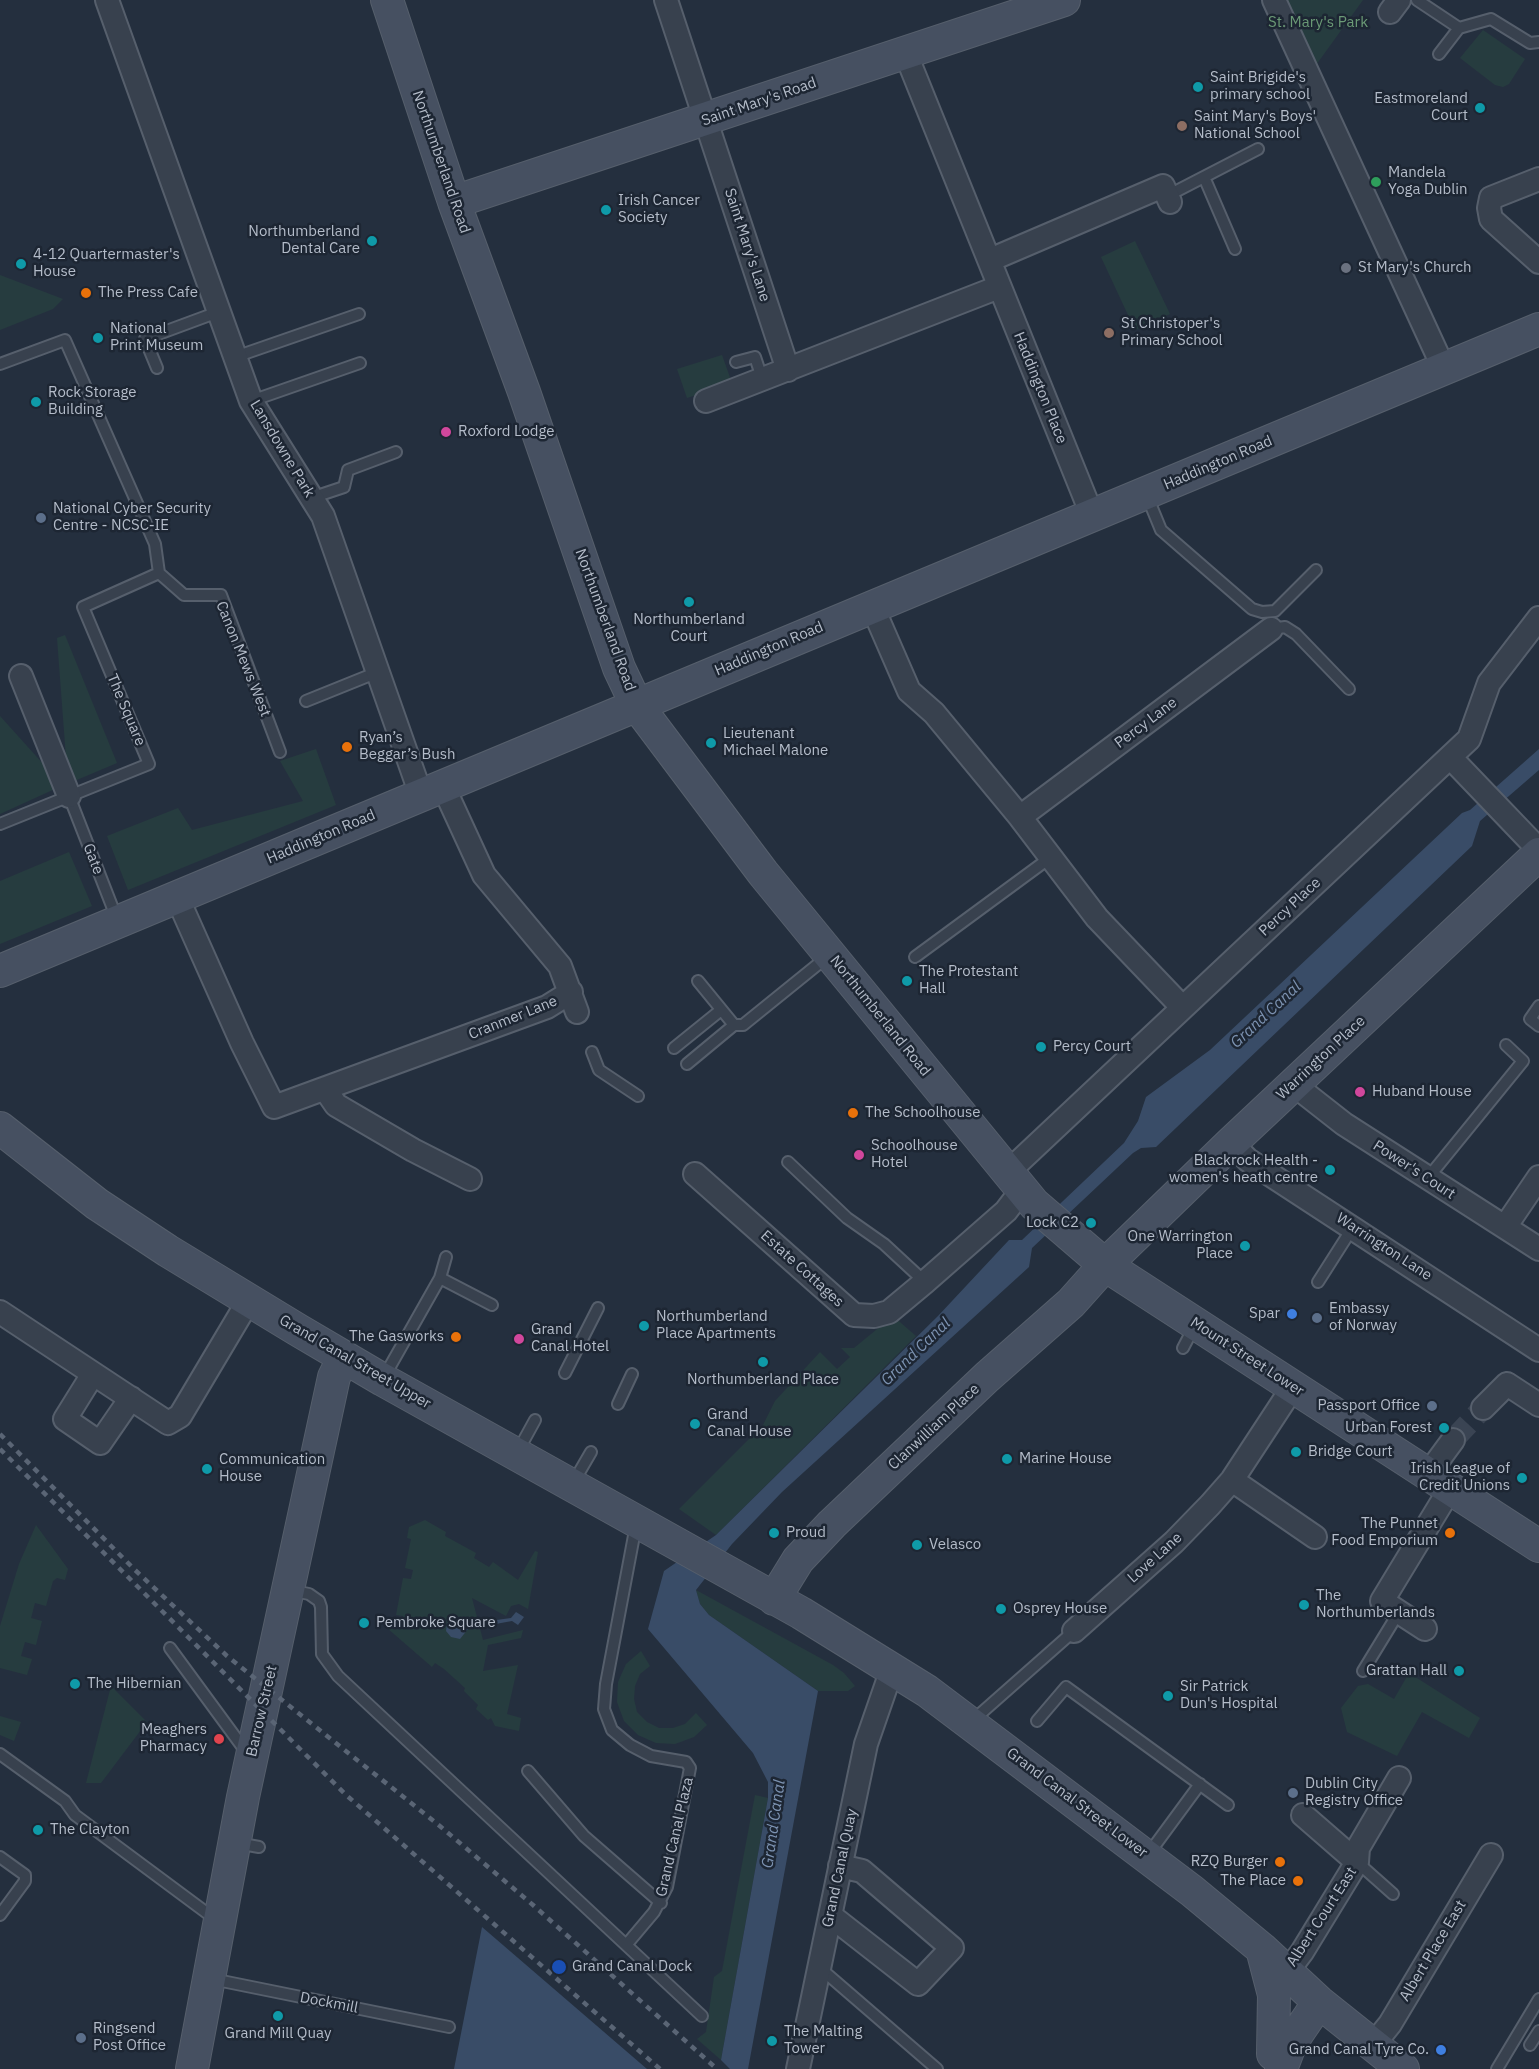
<!DOCTYPE html>
<html>
<head>
<meta charset="utf-8">
<style>
  body { margin:0 }
  canvas { display:block; background:#242f3e }
</style>
</head>
<body>
<canvas width="1539" height="2069"></canvas>
<script>
const context = document.querySelector('canvas').getContext('2d');
context.lineJoin = 'round';
function paint(path, color) {
  context.fillStyle = color;
  context.fill(path, 'evenodd');
}
function toPath(rows) {
  const path = new Path2D();
  for (const r of rows) {
    path.moveTo(r[0], r[1]);
    for (let i = 2; i < r.length; i += 2) path.lineTo(r[i], r[i + 1]);
  }
  return path;
}
function stroke(path, color, width, dash) {
  context.strokeStyle = color;
  context.lineWidth = width;
  context.lineCap = dash ? 'butt' : 'round';
  context.setLineDash(dash || []);
  context.stroke(path);
}
function write(font, color, halo, rows, align = 'center') {
  context.font = font + ' "IBM Plex Sans",sans-serif';
  context.lineWidth = 5;
  context.setLineDash([]);
  context.textBaseline = 'middle';
  context.strokeStyle = halo;
  context.fillStyle = color;
  for (const [text, x, y, turn = 0] of rows) {
    context.save();
    context.translate(x, y);
    context.rotate((+turn || 0) * Math.PI / 180);
    context.textAlign = isNaN(turn) ? turn : align;
    if (halo) context.strokeText(text, 0, 0);
    context.fillText(text, 0, 0);
    context.restore();
  }
}
paint(toPath([
  [1281,0,1363,0,1311,72],
  [1483,30,1525,59,1509,84,1503,87,1495,85,1460,58],
  [1135,241,1170,314,1135,330,1101,257],
  [0,275,63,299,53,309,0,330],
  [722,355,732,383,687,398,677,369],
  [65,635,117,763,72,782,67,771,57,638],
  [0,716,54,776,57,788,0,814],
  [316,749,336,805,128,890,107,836,178,808,192,830,303,801,280,761],
  [69,852,92,906,0,944,0,881],
  [893,1316,916,1336,716,1535,679,1509,763,1425,775,1401,820,1352,837,1369,850,1357,841,1348,854,1348],
  [425,1520,446,1532,445,1536,476,1553,474,1558,489,1567,493,1562,518,1580,535,1551,538,1552,528,1609,519,1604,511,1606,506,1616,472,1598,483,1640,523,1630,521,1638,488,1645,483,1671,518,1665,507,1714,521,1718,519,1731,495,1726,491,1718,488,1720,476,1709,478,1705,464,1691,465,1688,444,1669,435,1663,432,1667,387,1628,388,1622,401,1624,403,1616,396,1615,403,1578,411,1579,413,1570,405,1568,411,1539,407,1538,409,1527],
  [36,1525,68,1569,65,1580,57,1578,53,1581,46,1606,35,1603,31,1618,42,1621,36,1645,25,1642,21,1656,32,1659,27,1675,0,1668,0,1626,19,1564],
  [696,1590,833,1665,844,1673,855,1686,848,1691,818,1691,709,1615,700,1604],
  [641,1651,650,1666,640,1674,635,1686,634,1699,637,1712,647,1722,659,1728,673,1728,685,1724,696,1713,707,1725,694,1737,675,1744,656,1743,638,1735,624,1721,617,1702,618,1682,626,1664],
  [1409,1673,1480,1718,1469,1738,1422,1712,1397,1756,1347,1732,1341,1708,1358,1686,1368,1684,1394,1699],
  [111,1686,147,1722,101,1783,86,1783],
  [0,1716,21,1722,14,1741,0,1735],
  [755,1795,768,1798,721,2060,697,2039,706,2032,714,1977,722,1971]
]), '#263c3f');
paint(toPath([
  [1539,749,1539,770,1480,821,1472,846,1156,1147,1141,1148,1133,1153,1032,1248,1029,1267,782,1492,732,1544,696,1590,700,1604,709,1615,818,1691,748,2069,730,2069,721,2060,768,1798,768,1782,753,1753,648,1629,664,1571,716,1535,938,1316,1009,1240,1022,1240,1124,1143,1138,1121,1146,1097,1210,1050,1462,813,1470,810],
  [516,1612,524,1617,518,1625,512,1621,468,1629,460,1639,451,1637,446,1631,447,1623,454,1618,460,1618,467,1624,511,1618],
  [482,1927,647,2069,454,2069]
]), '#394c67');
stroke(toPath([
  [1453,1440,1483,1408]
]), '#3a4453', 22, [22, 11]);
const lane = toPath([
  [1417,0,1459,28],
  [1439,54,1459,28,1491,19,1530,43,1539,42],
  [1204,177,1235,249],
  [1167,196,1258,149],
  [235,357,359,314],
  [736,362,755,357,763,381],
  [0,364,65,340,155,544,159,573,83,607,149,764,0,824],
  [157,368,145,339,218,312],
  [251,401,360,363],
  [1147,496,1161,530,1252,609,1262,612,1275,611,1316,570],
  [311,498,344,487,348,470,396,452],
  [159,573,184,595,221,595,280,752],
  [1271,629,1285,627,1296,634,1349,689],
  [306,701,378,672],
  [69,796,117,919],
  [915,957,1051,857],
  [698,981,734,1025,743,1025,827,957],
  [1539,1006,1530,1019,1539,1026],
  [674,1048,721,1010],
  [592,1052,599,1070,638,1096],
  [687,1064,734,1025],
  [788,1162,847,1218,884,1244,925,1282],
  [1427,1179,1523,1061,1506,1045],
  [440,1278,492,1305],
  [1318,1282,1353,1227],
  [1183,1348,1194,1327],
  [565,1373,598,1308],
  [384,1377,440,1278,446,1257],
  [618,1404,632,1374],
  [518,1451,535,1420],
  [573,1483,591,1452],
  [289,1590,309,1594,319,1601,321,1607,322,1654,338,1676,702,2016],
  [170,1648,247,1753],
  [1363,1671,1399,1612],
  [1037,1721,1066,1687,1228,1805],
  [971,1722,1074,1631],
  [0,1754,65,1801,75,1815,215,1919],
  [528,1771,584,1836,661,1903],
  [237,1843,259,1847],
  [1147,1856,1200,1784],
  [0,1857,25,1875,25,1881,0,1915],
  [1357,1862,1393,1894],
  [627,1944,654,1912,667,1887,690,1768,686,1762,651,1756,630,1745,612,1730,604,1709,606,1684,636,1525],
  [820,1968,937,2069],
  [212,1979,449,2027],
  [1530,2045,1539,2031],
  [1497,2069,1539,1999]
]);
const street = toPath([
  [107,0,251,401,323,516,421,795],
  [666,0,788,370],
  [1274,0,1444,369],
  [1390,12,1399,0],
  [905,52,1092,515],
  [1539,179,1491,198,1489,208,1491,219,1539,262],
  [990,260,1163,186,1170,202],
  [706,401,999,287],
  [872,606,909,691,934,713,1020,817,1097,918,1182,1007],
  [21,676,69,796],
  [1450,757,1539,850],
  [443,786,484,875,560,966,577,1012],
  [1020,817,1271,629],
  [177,897,242,1043,274,1107,547,1007,571,992],
  [1293,1084,1344,1124,1539,1249],
  [325,1089,336,1105,413,1150,470,1179],
  [1231,1143,1248,1160,1539,1350],
  [1008,1172,1469,739,1489,683,1539,618],
  [695,1174,854,1315,874,1316,889,1312,925,1282,1006,1211,1022,1190],
  [1505,1227,1539,1177],
  [0,1312,168,1423,180,1416,249,1300],
  [93,1374,65,1419,100,1443,131,1398],
  [1483,1408,1507,1384,1539,1405],
  [1428,1474,1453,1440],
  [1232,1480,1315,1537],
  [1425,1629,1382,1601,1450,1489],
  [1074,1631,1174,1542,1210,1505,1232,1480,1293,1387],
  [1303,1815,1357,1862],
  [831,1916,918,1984,952,1948,862,1871,840,1866],
  [1287,1972,1302,1952,1357,1862,1358,1848,1399,1778],
  [1373,2045,1390,2024,1491,1855],
  [798,2069,866,1744,892,1669]
]);
const secondary = toPath([
  [387,0,454,202,524,392,619,668,636,704,763,873,1034,1204,1105,1265,1539,1546],
  [454,202,1064,0],
  [0,971,1539,329],
  [0,1128,97,1204,168,1251,298,1330,383,1380,801,1613,927,1691,1192,1891,1262,1949,1319,2002,1403,2069],
  [774,1599,798,1560,832,1524,987,1377,1071,1303,1105,1265,1231,1143,1539,854],
  [1262,1949,1274,1995,1273,2054],
  [192,2069,243,1797,334,1377,344,1357],
  [1281,2069,1291,2043,1319,2002]
]);
stroke(lane, '#565f6c', 14);
stroke(street, '#565f6c', 26);
stroke(secondary, '#565f6c', 34);
stroke(lane, '#38414e', 10);
stroke(street, '#38414e', 22);
stroke(secondary, '#465061', 32);
stroke(toPath([
  [0,1434,135,1570,227,1656,441,1827,533,1905,717,2069],
  [0,1449,345,1794,660,2069]
]), '#5a6575', 4.5, [6, 6]);
for (const [x, y, r, color] of [
  [1198,87,6,"#0f9aa8"],
  [1480,108,6,"#0f9aa8"],
  [1182,126,6,"#8d6e63"],
  [1376,182,6,"#2e9e5b"],
  [606,210,6,"#0f9aa8"],
  [372,241,6,"#0f9aa8"],
  [21,264,6,"#0f9aa8"],
  [1346,268,6,"#6b7280"],
  [86,293,6,"#e8710a"],
  [1109,333,6,"#8d6e63"],
  [98,338,6,"#0f9aa8"],
  [36,402,6,"#0f9aa8"],
  [446,432,6,"#d1479c"],
  [41,518,6,"#5c6f8a"],
  [689,602,6,"#0f9aa8"],
  [711,743,6,"#0f9aa8"],
  [347,747,6,"#e8710a"],
  [907,981,6,"#0f9aa8"],
  [1041,1047,6,"#0f9aa8"],
  [1360,1092,6,"#d1479c"],
  [853,1113,6,"#e8710a"],
  [859,1155,6,"#d1479c"],
  [1330,1170,6,"#0f9aa8"],
  [1091,1223,6,"#0f9aa8"],
  [1245,1246,6,"#0f9aa8"],
  [1292,1314,6,"#3f7fe0"],
  [1317,1318,6,"#5c6f8a"],
  [644,1326,6,"#0f9aa8"],
  [456,1337,6,"#e8710a"],
  [519,1339,6,"#d1479c"],
  [763,1362,6,"#0f9aa8"],
  [1432,1406,6,"#5c6f8a"],
  [695,1424,6,"#0f9aa8"],
  [1444,1428,6,"#0f9aa8"],
  [1296,1452,6,"#0f9aa8"],
  [1007,1459,6,"#0f9aa8"],
  [207,1469,6,"#0f9aa8"],
  [1522,1478,6,"#0f9aa8"],
  [774,1533,6,"#0f9aa8"],
  [1450,1533,6,"#e8710a"],
  [917,1545,6,"#0f9aa8"],
  [1304,1605,6,"#0f9aa8"],
  [1001,1609,6,"#0f9aa8"],
  [364,1623,6,"#0f9aa8"],
  [1459,1671,6,"#0f9aa8"],
  [75,1684,6,"#0f9aa8"],
  [1168,1696,6,"#0f9aa8"],
  [219,1739,6,"#e0444e"],
  [1293,1793,6,"#5c6f8a"],
  [38,1830,6,"#0f9aa8"],
  [1280,1862,6,"#e8710a"],
  [1298,1881,6,"#e8710a"],
  [559,1967,8,"#1a4fb4"],
  [278,2016,6,"#0f9aa8"],
  [81,2038,6,"#5c6f8a"],
  [772,2041,6,"#0f9aa8"],
  [1441,2050,6,"#3f7fe0"]
]) {
  const dot = new Path2D();
  dot.arc(x, y, r, 0, 2 * Math.PI);
  context.fillStyle = color;
  context.fill(dot);
  stroke(dot, '#1d2633', 2);
}
write('15px', '#6b9a76', '#1d2633', [
  ["St. Mary's Park",1318,23]
]);
write('15px', '#b4bcc9', '#1d2633', [
  ["Saint Brigide's",1210,78],
  ["primary school",1210,95],
  ["Eastmoreland",1468,99,"right"],
  ["Court",1468,116,"right"],
  ["Saint Mary's Boys'",1194,117],
  ["National School",1194,134],
  ["Mandela",1388,173],
  ["Yoga Dublin",1388,190],
  ["Irish Cancer",618,201],
  ["Society",618,218],
  ["Northumberland",360,232,"right"],
  ["Dental Care",360,249,"right"],
  ["4-12 Quartermaster's",33,255],
  ["House",33,272],
  ["St Mary's Church",1358,268],
  ["The Press Cafe",98,293],
  ["St Christoper's",1121,324],
  ["Primary School",1121,341],
  ["National",110,329],
  ["Print Museum",110,346],
  ["Rock Storage",48,393],
  ["Building",48,410],
  ["Roxford Lodge",458,432],
  ["National Cyber Security",53,509],
  ["Centre - NCSC-IE",53,526],
  ["Northumberland",689,620,"center"],
  ["Court",689,637,"center"],
  ["Lieutenant",723,734],
  ["Michael Malone",723,751],
  ["Ryan’s",359,738],
  ["Beggar’s Bush",359,755],
  ["The Protestant",919,972],
  ["Hall",919,989],
  ["Percy Court",1053,1047],
  ["Huband House",1372,1092],
  ["The Schoolhouse",865,1113],
  ["Schoolhouse",871,1146],
  ["Hotel",871,1163],
  ["Blackrock Health -",1318,1161,"right"],
  ["women's heath centre",1318,1178,"right"],
  ["Lock C2",1079,1223,"right"],
  ["One Warrington",1233,1237,"right"],
  ["Place",1233,1254,"right"],
  ["Embassy",1329,1309],
  ["of Norway",1329,1326],
  ["Spar",1280,1314,"right"],
  ["Northumberland",656,1317],
  ["Place Apartments",656,1334],
  ["Grand",531,1330],
  ["Canal Hotel",531,1347],
  ["The Gasworks",444,1337,"right"],
  ["Northumberland Place",763,1380,"center"],
  ["Passport Office",1420,1406,"right"],
  ["Grand",707,1415],
  ["Canal House",707,1432],
  ["Urban Forest",1432,1428,"right"],
  ["Bridge Court",1308,1452],
  ["Marine House",1019,1459],
  ["Communication",219,1460],
  ["House",219,1477],
  ["Irish League of",1510,1469,"right"],
  ["Credit Unions",1510,1486,"right"],
  ["The Punnet",1438,1524,"right"],
  ["Food Emporium",1438,1541,"right"],
  ["Proud",786,1533],
  ["Velasco",929,1545],
  ["The",1316,1596],
  ["Northumberlands",1316,1613],
  ["Osprey House",1013,1609],
  ["Pembroke Square",376,1623],
  ["Grattan Hall",1447,1671,"right"],
  ["The Hibernian",87,1684],
  ["Sir Patrick",1180,1687],
  ["Dun's Hospital",1180,1704],
  ["Meaghers",207,1730,"right"],
  ["Pharmacy",207,1747,"right"],
  ["Dublin City",1305,1784],
  ["Registry Office",1305,1801],
  ["The Clayton",50,1830],
  ["RZQ Burger",1268,1862,"right"],
  ["The Place",1286,1881,"right"],
  ["Grand Canal Dock",572,1967],
  ["Ringsend",93,2029],
  ["Post Office",93,2046],
  ["The Malting",784,2032],
  ["Tower",784,2049],
  ["Grand Mill Quay",278,2034,"center"],
  ["Grand Canal Tyre Co.",1429,2050,"right"]
], 'left');
write('15px', '#b4bcc9', '#1d2633', [
  ["Saint Mary's Road",759,102,-19],
  ["Northumberland Road",441,162,71],
  ["Saint Mary's Lane",747,245,72],
  ["Haddington Place",1040,388,68],
  ["Lansdowne Park",282,449,59],
  ["Haddington Road",1218,463,-23],
  ["Northumberland Road",605,620,70],
  ["Haddington Road",769,649,-23],
  ["Canon Mews West",243,659,68],
  ["The Square",126,710,67],
  ["Percy Lane",1146,723,-37],
  ["Haddington Road",321,837,-23],
  ["Gate",93,859,69],
  ["Percy Place",1290,907,-43],
  ["Northumberland Road",880,1016,51],
  ["Cranmer Lane",513,1018,-22],
  ["Warrington Place",1321,1058,-43],
  ["Power's Court",1414,1170,33],
  ["Warrington Lane",1384,1247,33],
  ["Estate Cottages",802,1269,42],
  ["Mount Street Lower",1247,1357,33],
  ["Grand Canal Street Upper",355,1362,30],
  ["Clanwilliam Place",934,1427,-43],
  ["Love Lane",1155,1558,-42],
  ["Barrow Street",262,1711,-77],
  ["Grand Canal Street Lower",1077,1803,37],
  ["Grand Canal Plaza",675,1837,-77],
  ["Grand Canal Quay",840,1868,-78],
  ["Albert Court East",1322,1917,-57],
  ["Albert Place East",1433,1951,-59],
  ["Dockmill",329,2003,11]
]);
write('italic 16px', '#7c92b1', '#1d2633', [
  ["Grand Canal",1266,1015,-43],
  ["Grand Canal",916,1352,-44],
  ["Grand Canal",774,1824,-82]
]);
</script>
</body>
</html>
